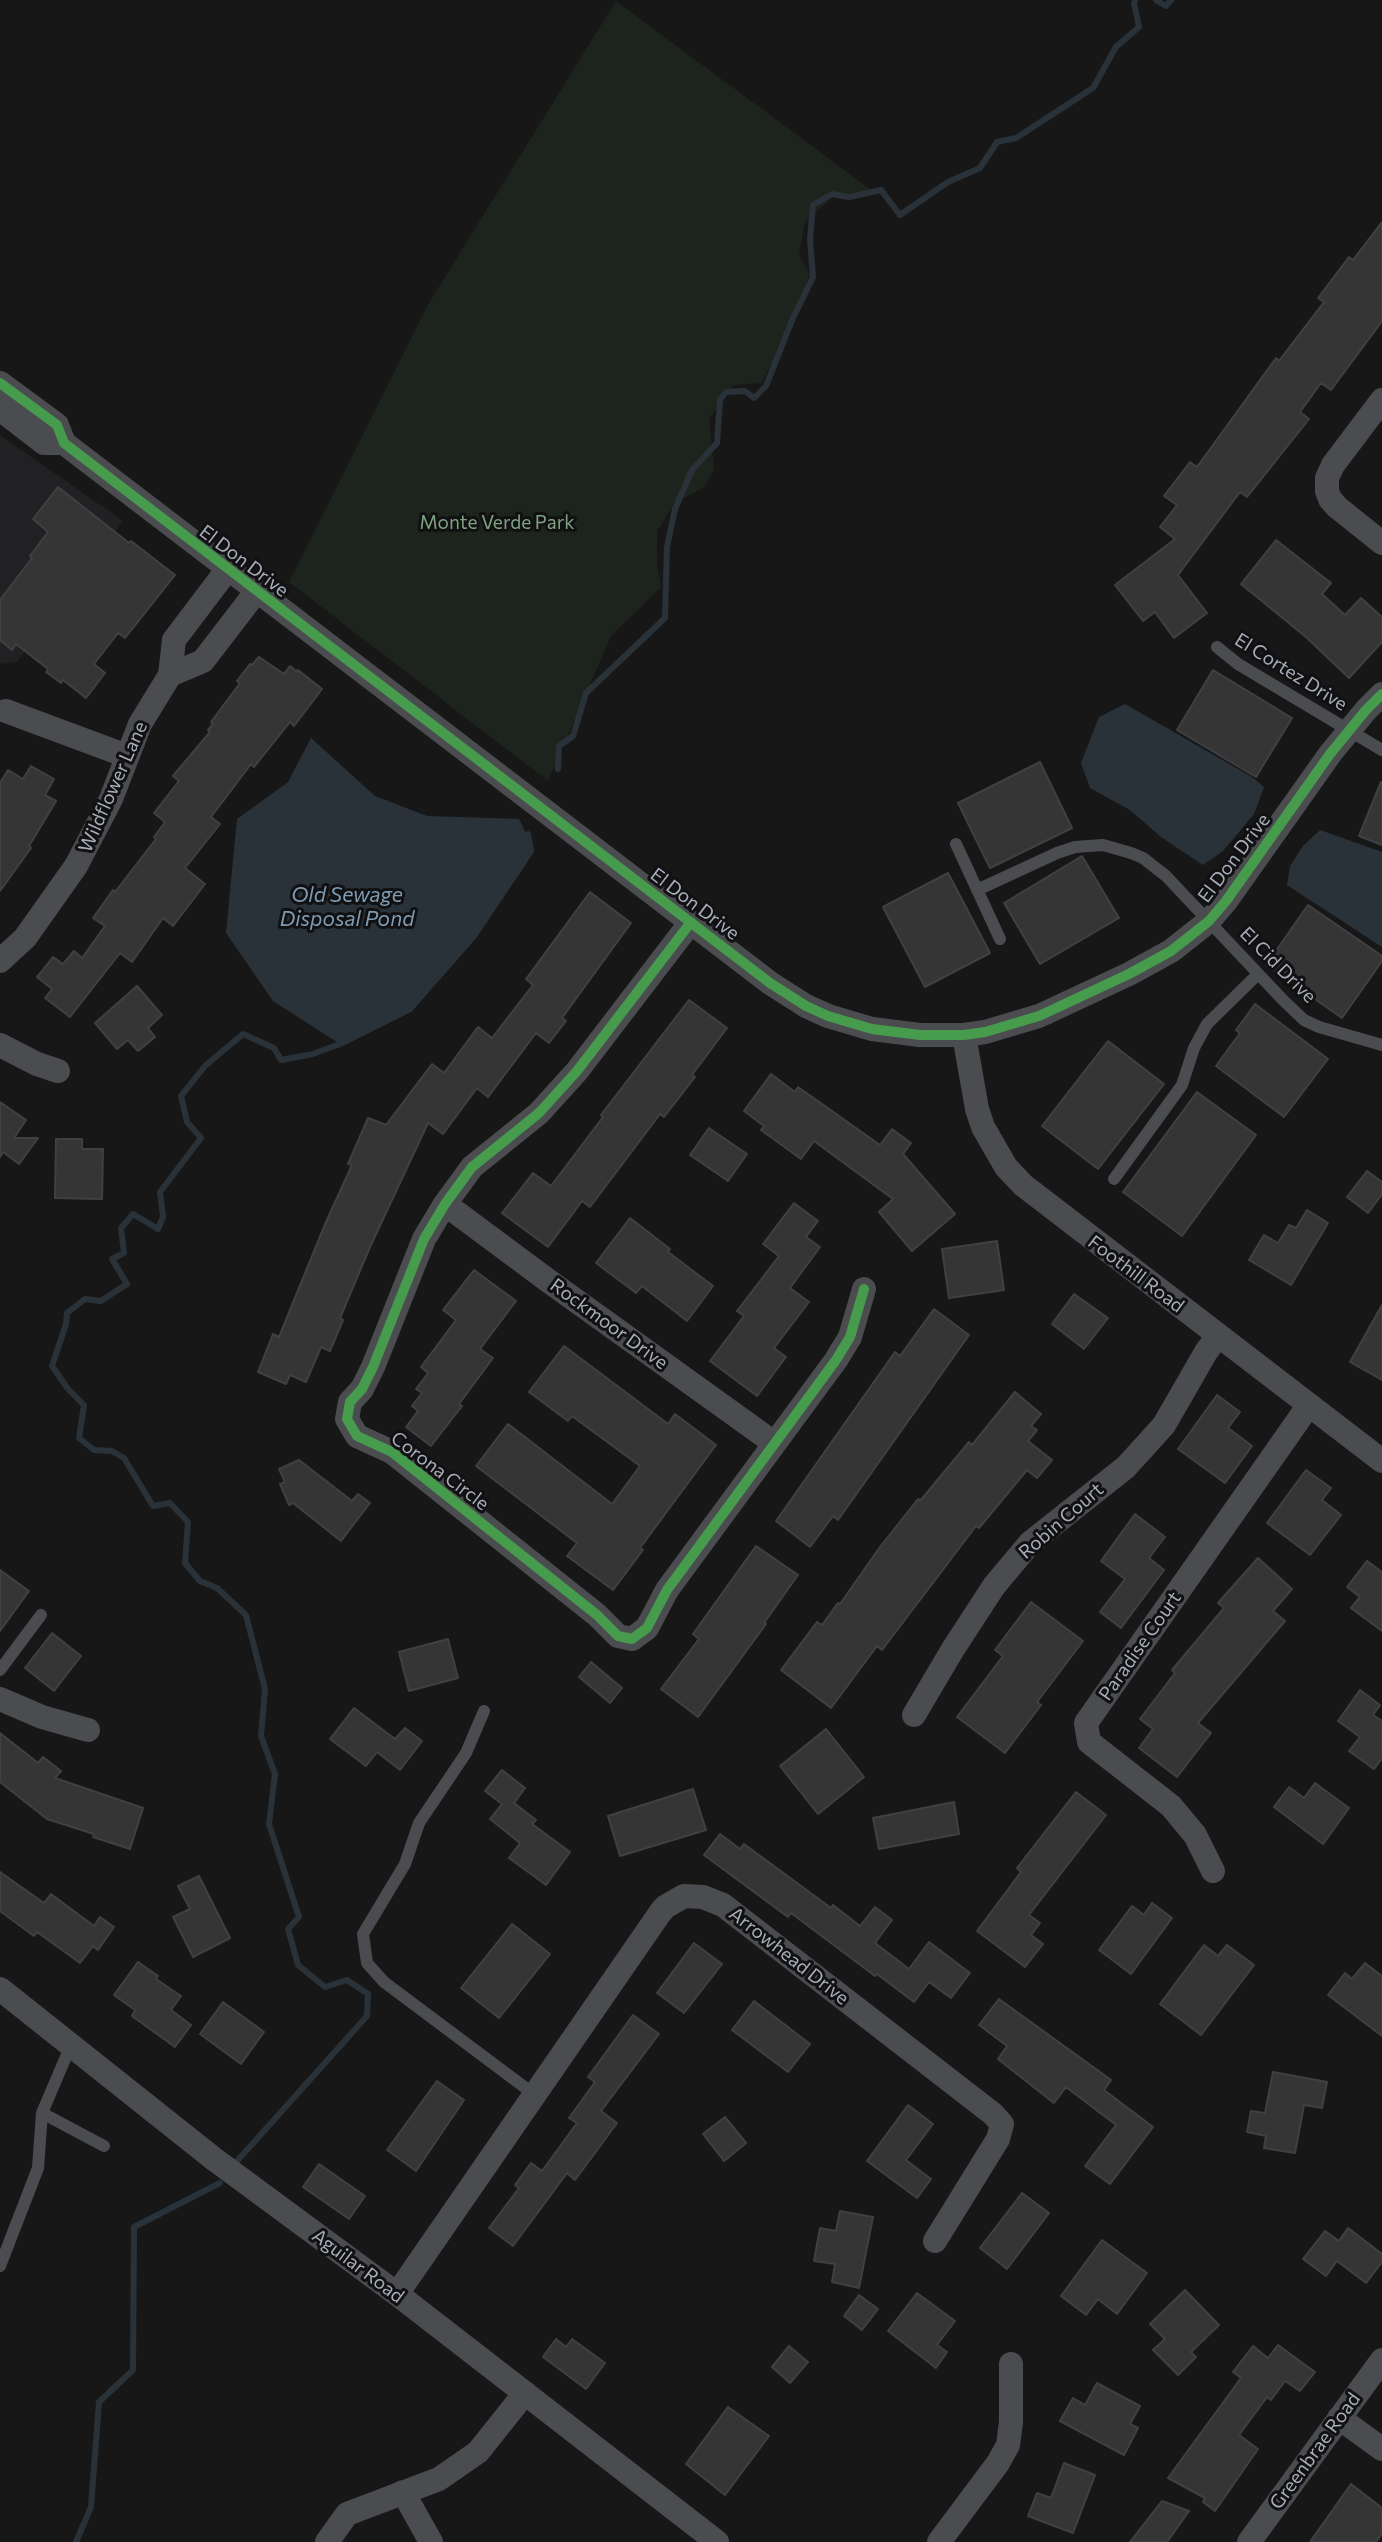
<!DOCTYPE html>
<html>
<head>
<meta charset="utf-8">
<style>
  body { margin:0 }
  canvas { display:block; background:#171717 }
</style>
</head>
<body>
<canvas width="1382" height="2542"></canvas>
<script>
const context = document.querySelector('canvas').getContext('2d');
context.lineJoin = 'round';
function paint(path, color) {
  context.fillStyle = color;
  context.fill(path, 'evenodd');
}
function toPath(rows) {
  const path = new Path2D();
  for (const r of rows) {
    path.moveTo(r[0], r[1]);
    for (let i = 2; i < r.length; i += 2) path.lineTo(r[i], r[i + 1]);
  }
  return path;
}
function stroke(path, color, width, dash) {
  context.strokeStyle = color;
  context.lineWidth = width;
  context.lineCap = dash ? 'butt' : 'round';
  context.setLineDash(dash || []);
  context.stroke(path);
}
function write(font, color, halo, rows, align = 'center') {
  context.font = font + ' Commissioner,sans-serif';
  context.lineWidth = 6;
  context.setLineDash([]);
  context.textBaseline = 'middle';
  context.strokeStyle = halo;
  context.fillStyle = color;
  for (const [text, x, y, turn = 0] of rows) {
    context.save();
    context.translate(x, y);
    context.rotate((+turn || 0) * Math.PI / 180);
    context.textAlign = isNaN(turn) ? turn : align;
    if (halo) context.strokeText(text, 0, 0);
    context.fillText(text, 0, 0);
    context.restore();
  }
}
paint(toPath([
  [0,435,123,521,17,662,0,664]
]), '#212123');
paint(toPath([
  [616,1,871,190,835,195,805,222,799,255,810,275,774,360,761,383,734,385,709,419,714,469,704,487,675,503,657,531,657,564,661,587,611,636,548,781,289,582,429,303]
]), '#1d241e');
paint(toPath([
  [1125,704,1252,777,1264,787,1254,814,1223,851,1203,865,1161,837,1130,810,1090,788,1081,763,1099,717],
  [311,738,375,796,427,816,519,819,533,848,474,936,410,1009,340,1044,273,1001,226,933,237,819,288,782],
  [1320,830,1382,852,1382,947,1287,885,1290,866,1303,846]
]), '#2a3239');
stroke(toPath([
  [1156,0,1166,6,1171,0],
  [558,769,559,746,573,736,586,693,665,618,667,547,675,509,692,470,717,443,720,400,726,392,745,391,754,398,766,386,793,318,813,277,810,240,813,205,832,194,849,197,881,190,900,215,948,182,980,168,997,142,1016,138,1093,88,1116,47,1139,27,1134,3,1135,0],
  [238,2160,367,2016,368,1994,347,1980,325,1987,298,1965,288,1929,299,1917,269,1824,275,1774,261,1736,265,1689,246,1615,217,1588,200,1581,185,1563,188,1522,170,1503,153,1506,124,1458,112,1451,94,1450,79,1438,84,1405,68,1389,52,1366,66,1324,67,1313,85,1299,101,1301,127,1284,112,1259,124,1253,121,1228,133,1214,158,1229,163,1217,160,1192,201,1138,187,1122,181,1096,205,1066,243,1034,274,1048,281,1060,313,1054,340,1044,410,1009,474,936,531,851,528,834],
  [76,2542,91,2507,99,2402,133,2370,134,2227,220,2183]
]), '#2a3239', 6);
const building = toPath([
  [1382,222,1382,321,1331,390,1321,383,1300,412,1309,419,1247,497,1240,492,1178,575,1207,613,1174,638,1155,612,1143,621,1115,585,1175,539,1160,527,1177,505,1164,496,1190,462,1197,467,1276,358,1279,361,1324,302,1318,298,1349,257,1353,260,1382,222],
  [58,487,129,543,131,541,175,575,125,638,118,633,94,664,105,673,86,698,63,680,61,683,46,672,48,669,16,644,12,650,0,640,0,600,32,558,30,556,48,532,33,519,58,487],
  [1276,540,1331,583,1322,594,1345,615,1361,598,1382,617,1382,642,1349,678,1306,637,1241,584,1276,540],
  [259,657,284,674,290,666,296,671,298,670,322,689,294,726,290,722,254,767,251,764,211,817,220,824,185,868,205,884,173,926,163,918,132,962,120,953,70,1017,45,998,52,989,37,977,53,957,63,964,74,951,82,958,105,926,93,918,113,890,115,892,156,839,154,837,165,822,154,813,179,781,173,776,210,732,208,730,213,724,211,722,240,683,237,681,250,664,252,665,259,657],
  [1213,670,1292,718,1256,777,1177,730,1213,670],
  [1040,762,1072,828,990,868,958,803,1040,762],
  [31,766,54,779,45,795,56,801,29,846,31,848,0,891,0,783,8,770,23,779,31,766],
  [1381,782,1382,782,1382,845,1359,836,1381,782],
  [1082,856,1119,918,1040,964,1004,903,1082,856],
  [948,873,990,953,925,987,883,907,948,873],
  [590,892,631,923,562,1018,566,1021,549,1043,536,1033,488,1097,477,1088,443,1134,428,1123,370,1247,340,1318,343,1320,330,1351,321,1347,306,1382,290,1375,286,1384,258,1372,273,1334,279,1337,326,1222,352,1165,348,1164,368,1118,386,1125,432,1064,444,1073,478,1027,492,1038,533,985,526,979,590,892],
  [1308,905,1382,956,1382,961,1342,1018,1266,965,1308,905],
  [137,986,162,1015,148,1028,155,1037,138,1051,128,1040,117,1049,95,1023,137,986],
  [689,1000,727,1028,692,1075,695,1077,664,1117,660,1114,590,1207,582,1201,548,1247,502,1213,533,1173,551,1186,603,1117,601,1115,689,1000],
  [1255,1004,1328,1059,1284,1117,1216,1066,1240,1033,1236,1030,1255,1004],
  [1108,1041,1164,1084,1098,1169,1042,1126,1108,1041],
  [771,1074,795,1092,798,1087,880,1145,892,1129,911,1143,903,1154,955,1214,912,1251,879,1212,893,1199,814,1141,801,1159,761,1130,764,1126,744,1111,771,1074],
  [1197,1092,1256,1135,1182,1236,1123,1192,1197,1092],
  [0,1102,26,1120,14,1138,38,1138,19,1164,3,1152,0,1157,0,1102],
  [709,1128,747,1154,728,1181,690,1155,709,1128],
  [56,1139,82,1139,82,1149,103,1149,102,1199,55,1198,56,1139],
  [1367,1171,1382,1182,1382,1194,1368,1213,1347,1197,1367,1171],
  [794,1203,818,1221,806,1237,820,1247,790,1288,809,1302,774,1348,786,1357,757,1396,710,1361,744,1316,737,1311,779,1256,763,1244,794,1203],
  [1307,1210,1328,1223,1291,1285,1249,1260,1264,1235,1278,1243,1289,1225,1296,1228,1307,1210],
  [630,1218,670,1249,668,1252,713,1286,687,1321,642,1286,636,1293,596,1263,630,1218],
  [997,1241,1004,1290,949,1298,942,1249,997,1241],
  [474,1270,516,1301,480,1349,493,1358,459,1404,462,1406,431,1446,406,1427,418,1411,412,1406,422,1393,416,1389,428,1373,421,1367,456,1320,443,1310,474,1270],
  [1074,1294,1108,1318,1084,1349,1052,1324,1074,1294],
  [1382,1305,1382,1380,1350,1362,1382,1305],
  [934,1309,969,1335,838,1520,833,1516,810,1547,776,1521,895,1352,900,1356,934,1309],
  [564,1346,668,1424,675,1414,716,1445,640,1548,643,1550,613,1590,567,1556,577,1543,476,1466,508,1424,612,1504,640,1466,572,1416,568,1421,529,1392,564,1346],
  [1015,1392,1041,1414,1031,1426,1037,1430,1028,1441,1052,1460,1037,1478,1027,1470,979,1528,976,1526,882,1650,877,1646,831,1708,781,1670,817,1622,822,1625,838,1603,840,1604,880,1547,918,1499,920,1501,969,1442,972,1445,1015,1392],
  [1217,1395,1240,1412,1228,1428,1252,1446,1225,1483,1178,1449,1217,1395],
  [299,1460,352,1501,358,1494,370,1503,341,1541,293,1503,289,1505,280,1484,285,1482,279,1469,299,1460],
  [1306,1470,1331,1488,1322,1500,1341,1515,1310,1555,1267,1523,1306,1470],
  [1135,1514,1165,1537,1149,1558,1164,1570,1121,1628,1100,1612,1125,1579,1101,1561,1135,1514],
  [756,1546,798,1575,764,1623,766,1624,698,1717,661,1689,699,1639,693,1634,756,1546],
  [1258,1558,1292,1589,1273,1611,1285,1621,1198,1723,1211,1733,1177,1777,1139,1748,1153,1729,1140,1719,1175,1673,1172,1670,1224,1608,1218,1603,1258,1558],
  [1367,1561,1382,1572,1382,1631,1351,1608,1360,1597,1347,1587,1367,1561],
  [0,1570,29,1591,0,1631,0,1570],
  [1031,1602,1083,1641,1037,1702,1041,1705,1005,1753,957,1717,1003,1656,995,1650,1031,1602],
  [52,1633,81,1656,54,1691,25,1668,52,1633],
  [448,1639,458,1678,409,1691,399,1652,448,1639],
  [591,1662,622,1688,610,1703,579,1677,591,1662],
  [1360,1690,1380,1705,1373,1715,1382,1721,1382,1758,1374,1769,1349,1751,1360,1737,1338,1721,1360,1690],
  [354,1708,395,1739,405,1728,422,1741,400,1770,377,1752,366,1766,330,1739,354,1708],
  [826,1729,864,1777,818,1814,780,1766,826,1729],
  [0,1733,38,1763,43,1757,61,1771,55,1778,143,1808,130,1849,93,1837,94,1834,47,1819,0,1782,0,1733],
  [502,1770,525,1788,514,1803,536,1820,532,1824,570,1852,546,1885,509,1858,520,1843,490,1819,502,1804,485,1791,502,1770],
  [1315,1783,1349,1808,1323,1844,1274,1807,1289,1787,1304,1798,1315,1783],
  [693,1789,706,1830,620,1856,608,1816,693,1789],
  [1076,1792,1106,1815,1029,1915,1040,1923,1031,1935,1043,1944,1025,1967,977,1931,1021,1872,1017,1868,1076,1792],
  [954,1802,959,1834,879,1849,873,1818,954,1802],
  [720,1834,740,1849,744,1844,831,1908,833,1905,860,1926,875,1907,892,1920,875,1943,909,1969,929,1942,970,1973,951,1998,929,1982,914,2002,877,1974,875,1976,791,1913,788,1917,704,1855,720,1834],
  [0,1872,44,1903,51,1894,94,1926,100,1917,114,1927,98,1950,93,1946,80,1963,37,1932,34,1936,0,1911,0,1872],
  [199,1876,230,1938,193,1957,173,1917,190,1909,178,1886,199,1876],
  [1152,1903,1172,1918,1131,1974,1099,1950,1132,1906,1144,1915,1152,1903],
  [512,1924,550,1954,499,2018,461,1988,512,1924],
  [694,1943,722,1964,684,2013,657,1993,694,1943],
  [1204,1945,1218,1956,1227,1945,1254,1965,1201,2035,1160,2004,1204,1945],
  [138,1962,158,1976,156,1979,181,1996,171,2010,191,2025,175,2047,132,2016,135,2010,114,1995,138,1962],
  [1365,1963,1382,1976,1382,2036,1328,1995,1345,1973,1352,1979,1365,1963],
  [999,1999,1111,2080,1104,2090,1153,2127,1110,2184,1085,2166,1116,2125,1066,2087,1054,2103,998,2059,1007,2046,979,2025,999,1999],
  [754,2001,810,2044,788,2072,732,2030,754,2001],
  [223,2002,264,2032,241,2064,200,2034,223,2002],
  [633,2015,659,2034,601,2111,617,2123,575,2180,567,2173,513,2246,489,2228,519,2188,515,2185,531,2163,542,2171,577,2123,569,2118,595,2082,588,2077,633,2015],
  [1273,2072,1327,2082,1322,2108,1304,2105,1295,2153,1264,2148,1266,2136,1247,2132,1251,2111,1265,2113,1273,2072],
  [437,2081,464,2100,416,2171,387,2150,437,2081],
  [908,2105,933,2124,906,2160,931,2179,917,2198,867,2161,908,2105],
  [725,2117,746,2143,724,2161,703,2134,725,2117],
  [319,2164,365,2196,349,2219,303,2187,319,2164],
  [1022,2193,1049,2213,1007,2269,980,2248,1022,2193],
  [840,2211,873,2217,859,2288,832,2282,835,2264,814,2261,820,2228,836,2231,840,2211],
  [1348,2228,1382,2254,1382,2262,1366,2283,1337,2261,1326,2276,1303,2259,1325,2231,1339,2241,1348,2228],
  [1102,2240,1147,2273,1117,2314,1098,2299,1086,2315,1061,2296,1102,2240],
  [1185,2290,1219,2325,1191,2352,1196,2357,1178,2375,1153,2350,1165,2339,1150,2324,1185,2290],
  [917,2293,955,2321,937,2345,947,2352,936,2368,888,2331,917,2293],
  [859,2295,878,2309,862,2330,844,2316,859,2295],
  [556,2339,566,2347,572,2339,605,2363,586,2389,543,2357,556,2339],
  [1278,2345,1315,2372,1300,2391,1285,2381,1271,2400,1267,2397,1239,2435,1258,2449,1215,2511,1203,2502,1205,2498,1168,2478,1241,2378,1233,2372,1253,2346,1268,2358,1278,2345],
  [789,2346,808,2362,790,2383,772,2367,789,2346],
  [1097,2383,1140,2406,1130,2424,1138,2428,1124,2455,1060,2421,1073,2398,1085,2405,1097,2383],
  [728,2407,769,2436,725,2495,686,2464,728,2407],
  [1064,2463,1095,2475,1073,2533,1028,2516,1037,2493,1051,2498,1064,2463],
  [1351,2484,1382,2508,1382,2533,1376,2542,1310,2542,1351,2484],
  [1162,2501,1189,2511,1167,2542,1130,2542,1162,2501]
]);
paint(building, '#353536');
stroke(building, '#3f4043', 2);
stroke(toPath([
  [1217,647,1238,664,1382,750],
  [956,844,1000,939],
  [977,890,1057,853,1075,847,1103,845,1131,853,1143,858,1166,876,1283,1000,1304,1020,1319,1027,1382,1045],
  [1114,1179,1182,1085,1194,1048,1207,1024,1258,974],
  [0,1670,41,1615],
  [484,1711,466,1753,419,1823,405,1864,363,1934,367,1963,384,1982,535,2095],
  [71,2045,42,2113,104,2146],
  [0,2266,38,2168,42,2113]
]), '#4b4c50', 12);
stroke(toPath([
  [0,383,57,425,64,443,770,983,806,1006,828,1016,872,1029,920,1035,964,1035,985,1032,1039,1016,1129,974,1171,951,1209,921,1226,901,1330,754,1366,710,1382,694],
  [1382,400,1333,465,1327,478,1327,491,1330,499,1337,507,1382,543],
  [0,409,44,443,64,443],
  [170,675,203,661,256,592],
  [6,711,127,756],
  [691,922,577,1071,539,1113,472,1167,445,1204,424,1239,373,1367,362,1389,350,1402,347,1419,357,1436,392,1452,597,1615,618,1636,632,1639,647,1628,667,1590,836,1360,850,1337,864,1289],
  [0,961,25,938,76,866,111,799,140,724,170,675,174,640,227,570],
  [964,1035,977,1109,983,1127,1006,1167,1023,1185,1382,1461],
  [0,1045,37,1064,58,1071],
  [445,1204,550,1282,774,1443],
  [0,1699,42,1717,88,1730],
  [914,1715,953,1649,994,1586,1030,1543,1126,1467,1164,1425,1206,1352,1218,1336],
  [1213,1871,1195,1835,1171,1806,1089,1742,1086,1723,1309,1405],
  [0,1989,214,2159,397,2294,717,2542],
  [397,2294,660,1913,665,1907,684,1896,703,1897,723,1905,993,2114,1002,2124,998,2139,935,2241],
  [1339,2418,1382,2449],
  [403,2492,431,2542],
  [327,2542,347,2514,439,2479,478,2452,525,2393],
  [939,2542,998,2463,1008,2445,1011,2422,1011,2364],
  [1249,2542,1382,2360]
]), '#4b4c50', 24);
stroke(toPath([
  [0,383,57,425,64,443,770,983,806,1006,828,1016,872,1029,920,1035,964,1035,985,1032,1039,1016,1129,974,1171,951,1209,921,1226,901,1330,754,1366,710,1382,694],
  [691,922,577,1071,539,1113,472,1167,445,1204,424,1239,373,1367,362,1389,350,1402,347,1419,357,1436,392,1452,597,1615,618,1636,632,1639,647,1628,667,1590,836,1360,850,1337,864,1289]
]), '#469c4c', 10);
write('19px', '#7fa381', '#111113', [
  ["Monte Verde Park",497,523]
]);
write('19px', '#a8adb8', '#111113', [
  ["El Don Drive",244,561,37],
  ["El Cortez Drive",1291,672,32],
  ["Wildflower Lane",113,787,-66],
  ["El Don Drive",1234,858,-53],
  ["El Don Drive",695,904,37],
  ["El Cid Drive",1278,965,45],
  ["Foothill Road",1136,1274,37],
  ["Rockmoor Drive",609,1324,36],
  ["Corona Circle",440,1471,37],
  ["Robin Court",1061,1521,-41],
  ["Paradise Court",1140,1646,-55],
  ["Arrowhead Drive",789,1956,38],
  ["Aguilar Road",358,2266,37],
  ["Greenbrae Road",1315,2451,-54]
]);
write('italic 21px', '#7f9bb3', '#111113', [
  ["Old Sewage",347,895],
  ["Disposal Pond",347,919]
]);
</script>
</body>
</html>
